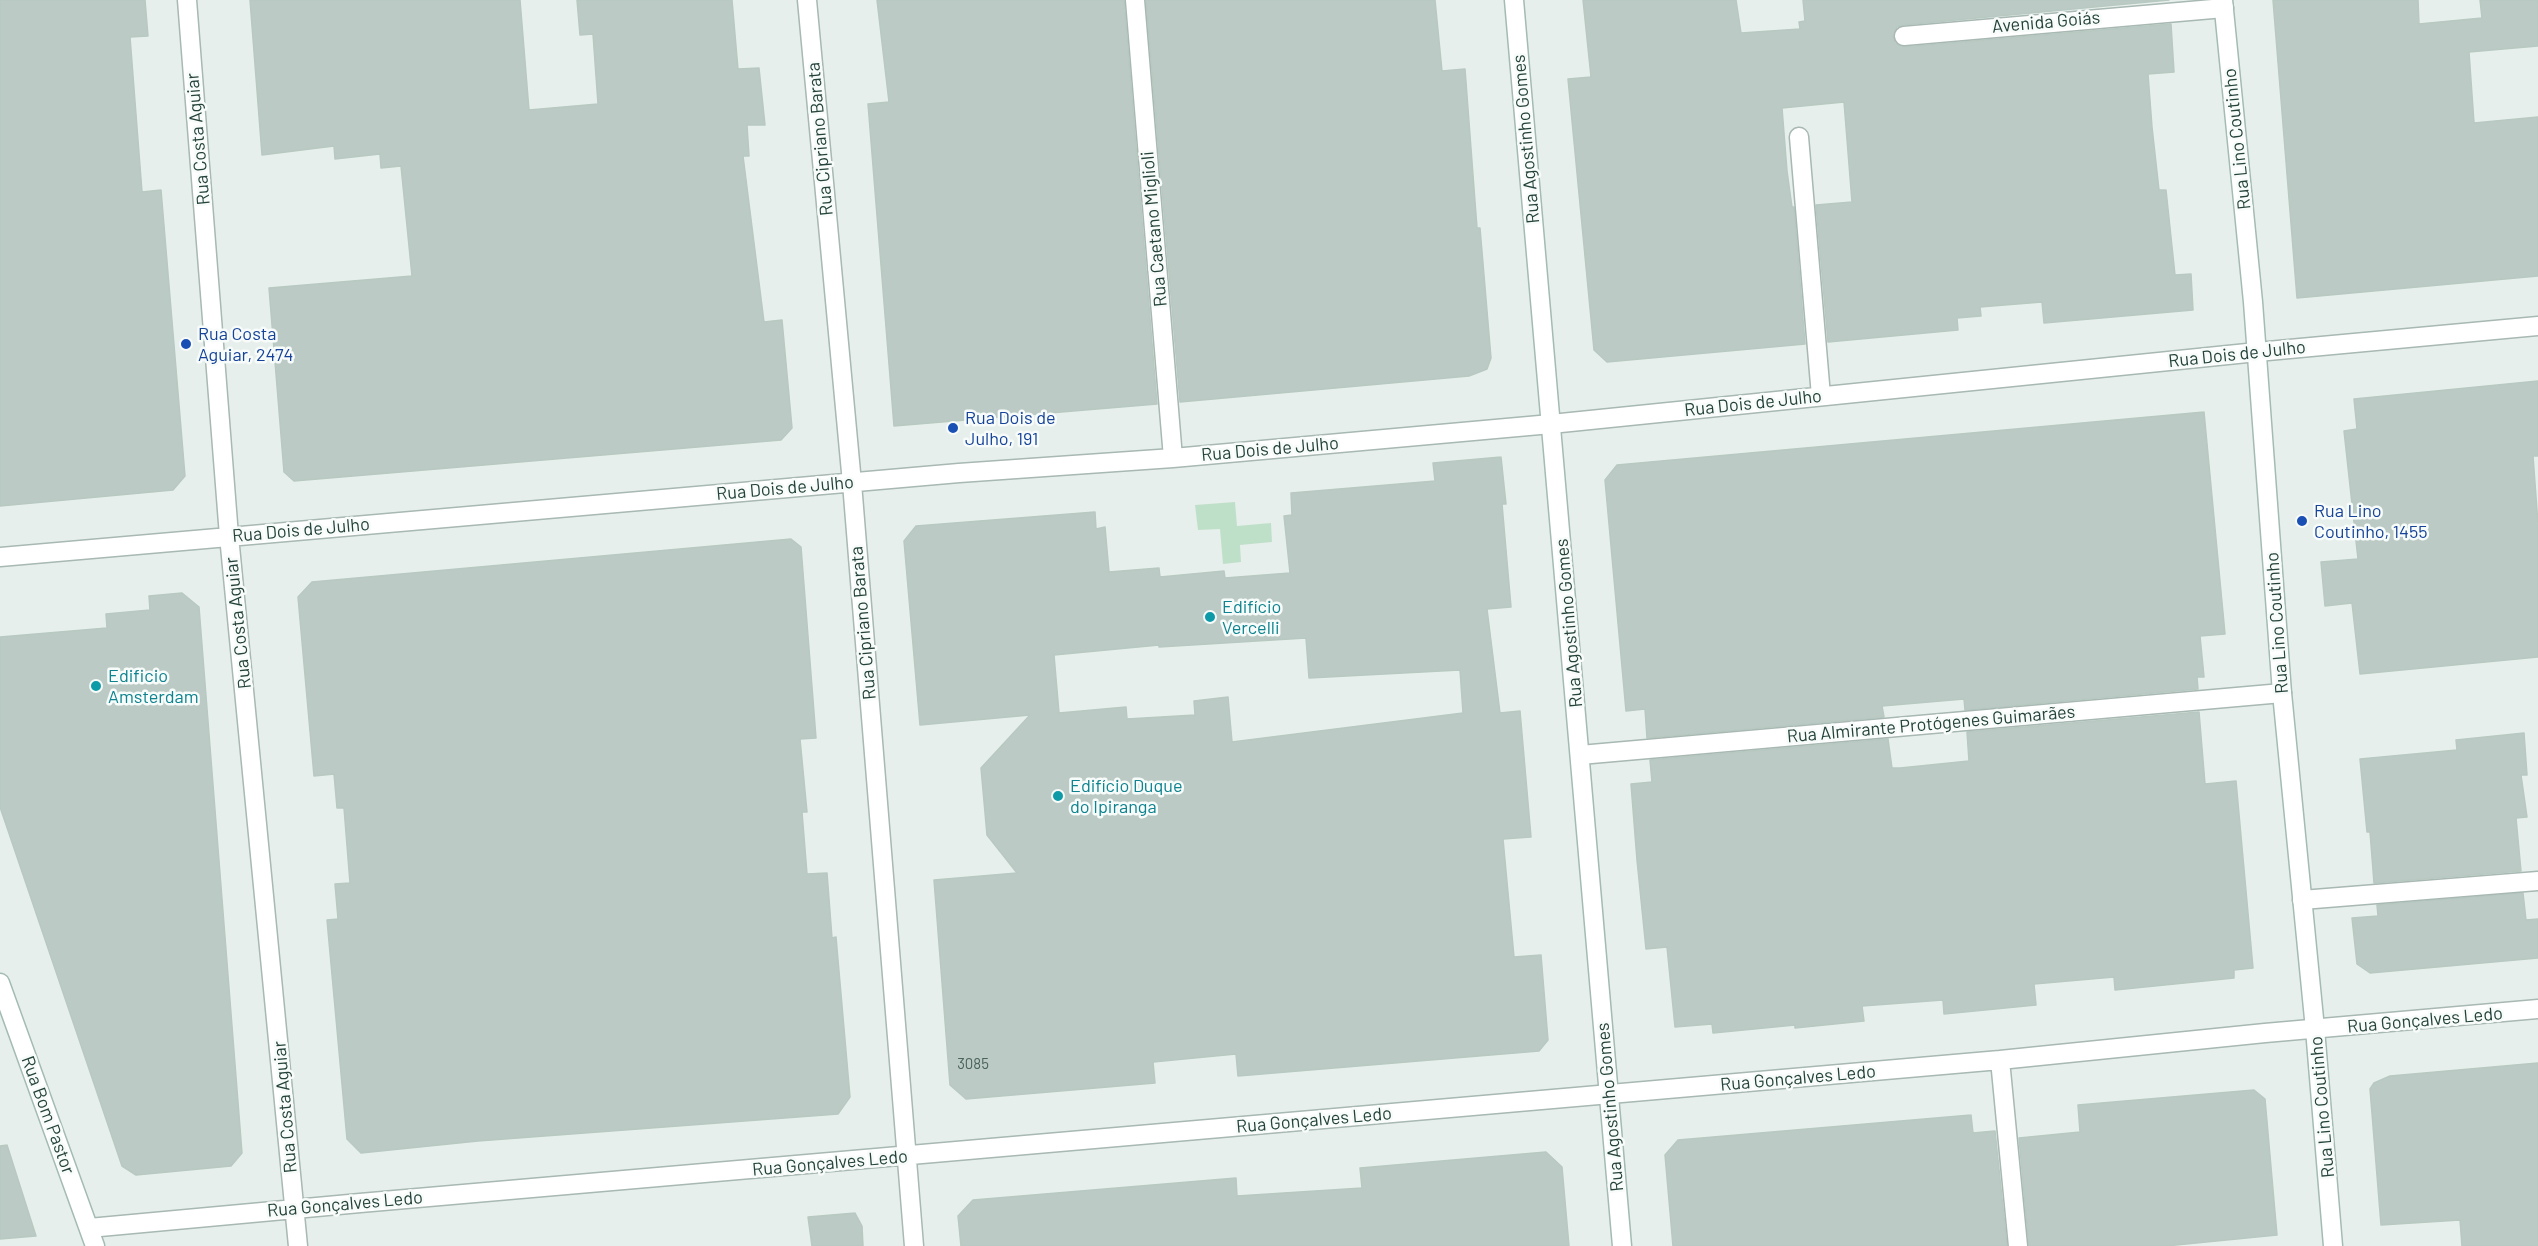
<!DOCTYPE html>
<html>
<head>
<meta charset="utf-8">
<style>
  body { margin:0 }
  canvas { display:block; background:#e6efeb }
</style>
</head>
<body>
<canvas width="2538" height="1246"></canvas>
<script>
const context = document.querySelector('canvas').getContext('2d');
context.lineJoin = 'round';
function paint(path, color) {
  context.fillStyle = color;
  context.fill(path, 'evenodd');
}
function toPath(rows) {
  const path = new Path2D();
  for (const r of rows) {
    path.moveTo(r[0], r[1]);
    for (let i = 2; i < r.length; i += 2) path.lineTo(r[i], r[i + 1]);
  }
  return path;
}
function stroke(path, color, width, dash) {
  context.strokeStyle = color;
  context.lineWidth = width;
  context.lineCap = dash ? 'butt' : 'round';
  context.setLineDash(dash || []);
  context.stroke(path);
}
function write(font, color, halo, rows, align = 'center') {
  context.font = font + ' Barlow,sans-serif';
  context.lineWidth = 5;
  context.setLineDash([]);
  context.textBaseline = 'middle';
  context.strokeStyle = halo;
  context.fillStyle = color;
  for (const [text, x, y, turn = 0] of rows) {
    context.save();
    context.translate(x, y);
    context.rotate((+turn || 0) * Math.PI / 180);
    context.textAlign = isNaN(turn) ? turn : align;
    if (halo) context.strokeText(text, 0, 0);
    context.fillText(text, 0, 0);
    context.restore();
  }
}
paint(toPath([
  [1235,502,1237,526,1271,523,1272,542,1240,545,1241,562,1223,564,1220,529,1198,530,1195,505]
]), '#bfe0c8');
const building = toPath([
  [0,0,145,0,148,36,130,37,142,192,161,190,185,476,173,490,0,506,0,0],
  [250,0,520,0,529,110,598,104,593,34,580,35,577,0,732,0,738,69,759,68,765,125,747,125,749,156,743,156,764,322,782,320,792,428,781,440,294,481,284,472,269,288,412,276,401,166,381,168,380,154,335,159,334,146,262,155,250,0],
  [877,0,1124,0,1157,404,894,426,868,104,889,102,877,0],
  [1146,0,1435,0,1442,71,1465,69,1477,228,1480,228,1491,358,1487,369,1469,376,1180,402,1146,0],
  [1583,0,1736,0,1741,33,1800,29,1799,22,1805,21,1803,0,2169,0,1903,25,1897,27,1893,36,1895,43,1905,47,2171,24,2174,72,2148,74,2152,127,2159,190,2166,190,2175,275,2191,274,2193,310,2044,323,2042,302,1980,307,1981,316,1957,318,1958,330,1828,342,1816,205,1852,202,1844,102,1782,108,1787,171,1792,207,1794,207,1805,344,1607,362,1594,350,1568,79,1591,77,1583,0],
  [2273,0,2418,0,2419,24,2482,18,2480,0,2538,0,2538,46,2469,52,2474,123,2538,117,2538,276,2297,298,2273,0],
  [2538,381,2538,456,2533,456,2538,524,2538,657,2360,674,2352,603,2325,606,2321,562,2358,559,2344,431,2357,429,2354,399,2538,381],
  [2204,412,2225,634,2200,636,2204,677,2197,677,2198,689,1965,710,1964,699,1882,706,1884,717,1647,738,1645,709,1626,711,1605,480,1617,465,2204,412],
  [1501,457,1506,504,1502,504,1511,607,1487,609,1500,713,1520,711,1531,837,1503,839,1514,957,1541,955,1548,1040,1539,1051,1238,1076,1236,1054,1153,1062,1155,1083,966,1099,950,1085,934,880,1017,873,987,835,981,768,1030,715,920,725,904,541,916,526,1095,512,1096,529,1105,527,1109,572,1159,568,1160,577,1224,571,1225,578,1290,573,1284,516,1292,515,1291,493,1435,481,1433,463,1501,457],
  [1306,638,1309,678,1460,670,1463,713,1232,742,1228,697,1194,701,1195,715,1127,719,1126,707,1059,713,1054,655,1159,645,1159,647,1306,638],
  [791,539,801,547,816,738,800,739,807,812,802,812,807,874,827,873,832,938,836,937,850,1097,838,1114,478,1141,361,1153,347,1139,327,920,338,919,335,884,350,883,344,808,337,808,334,774,314,776,298,597,312,582,791,539],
  [182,593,199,607,242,1153,231,1166,136,1175,122,1166,0,807,0,637,107,628,106,614,150,610,149,596,182,593],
  [2199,712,2205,784,2236,781,2253,968,2234,970,2234,978,2115,990,2114,977,2034,984,2036,1005,1944,1014,1943,1000,1862,1006,1864,1021,1795,1028,1795,1025,1713,1033,1712,1024,1675,1027,1667,947,1646,949,1637,860,1631,784,1652,782,1650,760,1888,739,1892,768,1900,768,1969,761,1967,732,2199,712],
  [2524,733,2527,775,2521,775,2527,817,2516,818,2521,871,2374,883,2370,832,2367,832,2360,759,2457,750,2456,740,2524,733],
  [2523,893,2526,920,2538,919,2538,958,2370,973,2357,964,2352,918,2378,916,2377,905,2523,893],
  [2538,1063,2538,1246,2462,1246,2460,1220,2381,1225,2370,1089,2374,1083,2390,1076,2538,1063],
  [2254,1090,2265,1099,2277,1235,2166,1246,2029,1246,2019,1138,2080,1132,2078,1105,2254,1090],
  [1971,1115,1973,1133,1995,1131,2007,1246,1673,1246,1665,1155,1678,1140,1971,1115],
  [7,1145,36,1236,0,1239,0,1146,7,1145],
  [1546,1152,1562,1167,1569,1246,961,1246,958,1216,973,1200,1236,1178,1237,1196,1362,1188,1360,1168,1546,1152],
  [855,1213,862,1226,863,1246,812,1246,808,1217,855,1213]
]);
paint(building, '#bbcac4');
stroke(building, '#b8c9c2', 1.5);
const lane = toPath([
  [2302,900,2538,881]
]);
const street = toPath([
  [187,0,229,536,298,1246],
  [807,0,852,483,914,1246],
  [1135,0,1173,458],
  [1904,36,2224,8],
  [1799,137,1821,396],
  [0,557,959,473,1173,458,1551,424,2257,352,2538,326],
  [1580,755,2282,693],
  [2000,1060,2018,1246],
  [89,1228,360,1203,2000,1060,2265,1033,2538,1009]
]);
const secondary = toPath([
  [1514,0,1622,1246],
  [2223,0,2253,302,2282,693,2315,1029,2333,1246],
  [0,983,95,1246]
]);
stroke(lane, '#a8b8b2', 21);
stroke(street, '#a8b8b2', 21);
stroke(secondary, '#a4bbb3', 21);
stroke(lane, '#fff', 18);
stroke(street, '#fff', 18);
stroke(secondary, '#fff', 18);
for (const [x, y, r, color] of [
  [186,344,6,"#1a4fb4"],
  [953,428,6,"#1a4fb4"],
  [2302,521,6,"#1a4fb4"],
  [1210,617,6,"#0f9aa8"],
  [96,686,6,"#0f9aa8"],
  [1058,796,6,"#0f9aa8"]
]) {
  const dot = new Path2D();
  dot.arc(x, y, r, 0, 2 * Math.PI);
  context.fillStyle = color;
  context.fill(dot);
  stroke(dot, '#f7fbf9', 2);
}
write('15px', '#4a645c', null, [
  ["3085",973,1064]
]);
write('18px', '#24423a', '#f7fbf9', [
  ["Avenida Goiás",2046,22,-5],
  ["Rua Costa Aguiar",198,139,-95],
  ["Rua Cipriano Barata",820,139,-95],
  ["Rua Agostinho Gomes",1526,139,-95],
  ["Rua Lino Coutinho",2237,139,-96],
  ["Rua Caetano Miglioli",1154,229,-95],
  ["Rua Dois de Julho",2237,354,-6],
  ["Rua Dois de Julho",1753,403,-6],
  ["Rua Dois de Julho",1270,449,-5],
  ["Rua Dois de Julho",785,488,-5],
  ["Rua Dois de Julho",301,530,-5],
  ["Rua Costa Aguiar",238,623,-96],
  ["Rua Cipriano Barata",863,623,-95],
  ["Rua Agostinho Gomes",1569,623,-95],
  ["Rua Lino Coutinho",2277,623,-94],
  ["Rua Almirante Protógenes Guimarães",1931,724,-5],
  ["Rua Gonçalves Ledo",2425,1020,-5],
  ["Rua Gonçalves Ledo",1798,1078,-5],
  ["Rua Costa Aguiar",285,1107,-95],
  ["Rua Agostinho Gomes",1610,1107,-95],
  ["Rua Lino Coutinho",2322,1107,-95],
  ["Rua Bom Pastor",48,1115,70],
  ["Rua Gonçalves Ledo",1314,1120,-5],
  ["Rua Gonçalves Ledo",830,1163,-5],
  ["Rua Gonçalves Ledo",345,1204,-5]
]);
write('18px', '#164399', '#f7fbf9', [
  ["Rua Costa",198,334],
  ["Aguiar, 2474",198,355],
  ["Rua Dois de",965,418],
  ["Julho, 191",965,439],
  ["Rua Lino",2314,511],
  ["Coutinho, 1455",2314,532]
], 'left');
write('18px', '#0d838f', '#f7fbf9', [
  ["Edifício",1222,607],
  ["Vercelli",1222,628],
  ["Edificio",108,676],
  ["Amsterdam",108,697],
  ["Edifício Duque",1070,786],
  ["do Ipiranga",1070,807]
], 'left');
</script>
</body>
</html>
